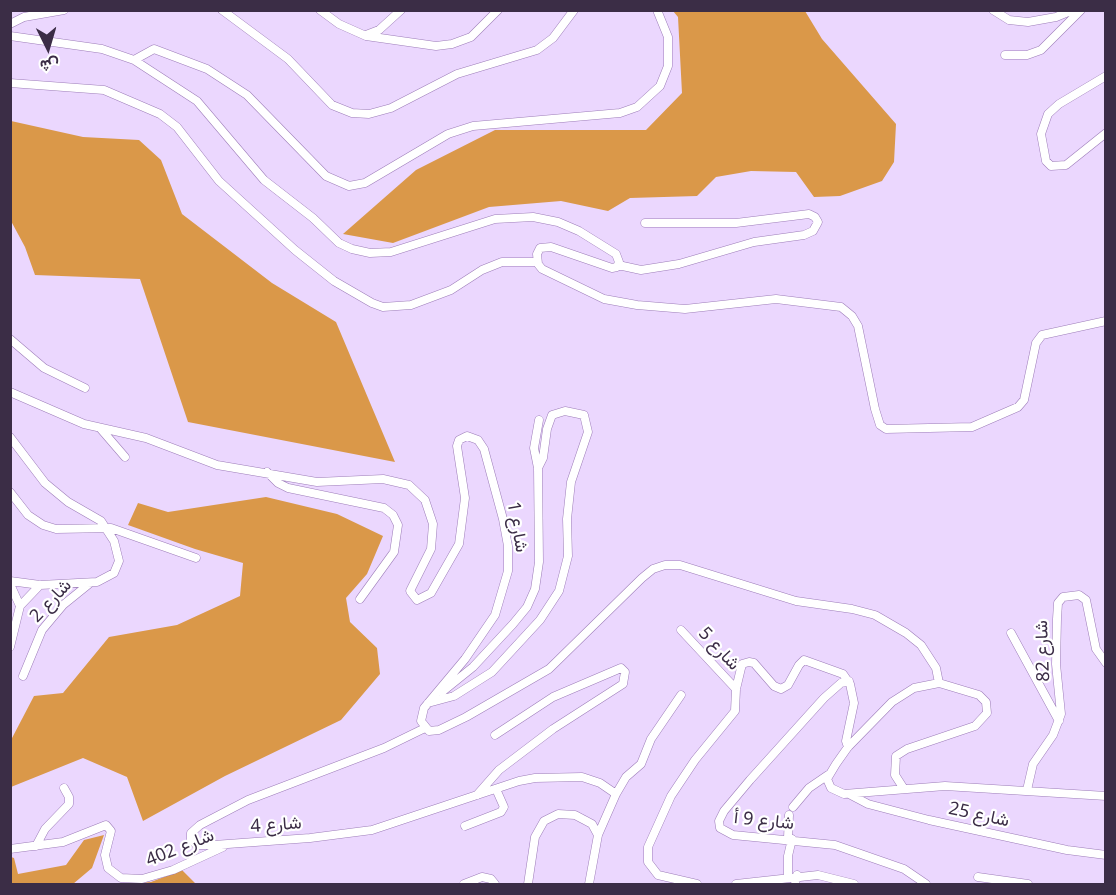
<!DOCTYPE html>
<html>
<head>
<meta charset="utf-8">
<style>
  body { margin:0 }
  #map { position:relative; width:1116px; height:895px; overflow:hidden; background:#ebd7fe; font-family:"Noto Sans",Vazirmatn,sans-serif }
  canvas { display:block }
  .frame { position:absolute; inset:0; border:12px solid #3b2d46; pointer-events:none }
  .north { position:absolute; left:18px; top:18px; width:60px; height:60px; -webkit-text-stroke:4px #fff; paint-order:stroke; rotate:175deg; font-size:16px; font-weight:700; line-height:24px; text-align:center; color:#3b2d46 }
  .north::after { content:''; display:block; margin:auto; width:21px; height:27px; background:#3b2d46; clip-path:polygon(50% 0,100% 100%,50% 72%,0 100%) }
</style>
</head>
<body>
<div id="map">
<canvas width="1116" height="895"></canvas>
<div class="frame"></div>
<div class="north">ش</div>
</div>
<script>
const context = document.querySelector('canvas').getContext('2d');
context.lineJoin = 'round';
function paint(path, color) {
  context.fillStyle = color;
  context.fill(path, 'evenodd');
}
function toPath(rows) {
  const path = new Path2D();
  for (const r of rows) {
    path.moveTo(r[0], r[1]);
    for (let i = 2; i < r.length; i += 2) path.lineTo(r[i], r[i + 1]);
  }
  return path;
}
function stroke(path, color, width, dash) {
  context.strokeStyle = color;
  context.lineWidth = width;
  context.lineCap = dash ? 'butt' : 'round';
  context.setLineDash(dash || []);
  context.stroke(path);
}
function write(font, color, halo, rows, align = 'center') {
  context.font = font + ' "Noto Sans",Vazirmatn,sans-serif';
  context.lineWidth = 4.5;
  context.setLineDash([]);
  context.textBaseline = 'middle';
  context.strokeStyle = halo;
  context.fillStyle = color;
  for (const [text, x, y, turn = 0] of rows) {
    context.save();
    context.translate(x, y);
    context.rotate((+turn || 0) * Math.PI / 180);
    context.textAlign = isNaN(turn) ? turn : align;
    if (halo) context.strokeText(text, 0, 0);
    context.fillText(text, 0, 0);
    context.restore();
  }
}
paint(toPath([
  [673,11,805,11,822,39,896,124,894,162,882,181,840,196,814,197,796,172,751,171,716,177,697,196,630,198,608,211,561,201,489,207,393,243,343,234,416,170,495,130,646,130,682,93,678,17],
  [11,121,83,137,139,140,161,160,182,214,272,283,336,322,395,462,188,422,140,279,35,275,25,247,11,221],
  [266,497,337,514,383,536,367,574,346,598,350,622,377,648,380,674,341,720,225,776,143,821,127,777,83,758,11,787,11,740,34,696,63,693,109,637,177,625,240,596,243,563,195,549,128,525,138,503,168,512],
  [104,835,92,868,73,884,11,884,11,857,14,858,18,874,66,865,84,840],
  [182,870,196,884,131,884,151,882]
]), '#da9849');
const minor = toPath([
  [222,10,288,59,332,105,352,113,369,114,391,108,457,74,537,50,553,38,574,10],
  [320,10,339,24,366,36,436,46,452,44,471,37,498,10],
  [993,10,1009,20,1028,22,1056,17,1073,10],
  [10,24,24,17,64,10],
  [366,35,379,30,401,10],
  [10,36,102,49,134,60,154,49,207,69,247,95,326,176,349,186,365,183,448,134,473,126,620,113,637,107,660,86,668,66,668,37,657,10],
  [1005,55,1027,55,1041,50,1081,10],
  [134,60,197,101,264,180,313,218,339,243,352,249,370,253,391,252,495,219,533,217,558,222,579,231,616,254,619,262,617,267,612,268,551,247,540,248,537,254,538,264,542,269,604,299,637,305,685,309,776,299,841,307,852,316,858,326,875,409,880,425,886,429,972,427,1018,407,1024,400,1036,343,1042,335,1106,321],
  [1106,76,1059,104,1048,114,1041,134,1046,161,1051,166,1066,165,1106,133],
  [10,83,104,90,160,114,177,127,219,181,295,250,334,281,372,303,383,307,411,305,451,290,482,270,502,262,537,262],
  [618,265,641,270,679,264,754,242,804,235,813,231,818,222,815,217,809,214,736,223,645,223],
  [10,339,44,368,85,388],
  [10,392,84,424,146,438,217,465,317,482,383,479,409,485,425,500,433,524,431,549,410,591,417,600,431,593,459,544,465,498,457,446,459,440,467,436,478,440,484,449,503,519,508,546,508,571,495,615,465,659,424,708,421,721,429,731,439,730,466,717,549,669,642,578,653,569,665,565,680,565,796,601,852,609,875,615,906,633,921,645,936,668,939,683],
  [100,428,125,457],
  [10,437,45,483,68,502,101,521,114,541,119,561,114,573,97,582,40,585,10,581],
  [267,472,278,483,288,488,384,508,393,515,398,525,394,552,360,599],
  [10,492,28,515,43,525,56,529,111,528,196,558],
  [10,584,20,606],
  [681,630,736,689],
  [1011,633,1059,721],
  [10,647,20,606,40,585],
  [23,676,42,630,63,605,89,584],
  [849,681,841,683,824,698,750,780,724,811,719,821,720,828,733,835,835,845,904,869,926,884],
  [442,692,473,667,513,624,527,607,535,589,539,562,538,468,534,448,539,420],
  [428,703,454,696,492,672,540,620,559,591,568,556,567,519,571,482,588,432,584,415,565,411,552,415,547,429,543,458,538,468],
  [425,728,384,748,248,800,200,825,191,833,191,840,197,845,214,845,310,838,372,830,519,781,535,778,582,777,600,783,616,794],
  [904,789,895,775,896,756,907,749,975,726,987,713,986,702,979,695,939,683,914,688,892,702,848,747,836,764,827,779,831,788,844,794,945,786,1106,796],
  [1027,790,1033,764,1053,735,1061,714,1056,664,1057,619,1058,603,1063,597,1079,595,1086,600,1096,649,1106,663],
  [849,794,868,804,929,820,1067,850,1106,855],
  [477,795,499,770,553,729,623,684,625,672,621,668,553,697,495,735],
  [793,807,809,788,828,775],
  [465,826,501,812,504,807,496,789],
  [788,838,789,815],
  [36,846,45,829,69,804,69,797,64,788],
  [10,849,63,842,106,825,111,831,105,855,108,868,121,878,142,879,173,870,223,847],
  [788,877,788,856,792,839],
  [978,877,1028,884],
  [464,884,482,877,491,879,495,884],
  [528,884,535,837,544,821,558,814,575,815,592,824,598,835],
  [589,884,598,835,616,794,626,777,641,764,651,739,681,695],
  [697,884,658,875,648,862,648,847,671,796,695,760,735,711,736,689,742,664,749,662,754,663,774,686,781,689,788,685,799,665,804,660,843,674,850,684,854,703,846,741,848,747],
  [736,884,818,875,854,884],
  [795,884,797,875]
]);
stroke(minor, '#9d7db9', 9);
stroke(minor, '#fff', 8);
write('18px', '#3b2d46', '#fff', [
  ["شارع 1",517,527,80],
  ["شارع 2",51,601,-47],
  ["شارع 5",719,649,47],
  ["شارع 82",1043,651,-92],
  ["شارع 25",979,815,12],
  ["شارع 9 أ",764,821,6],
  ["شارع 4",276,825,-4],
  ["شارع 402",180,848,-22]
]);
</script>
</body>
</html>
